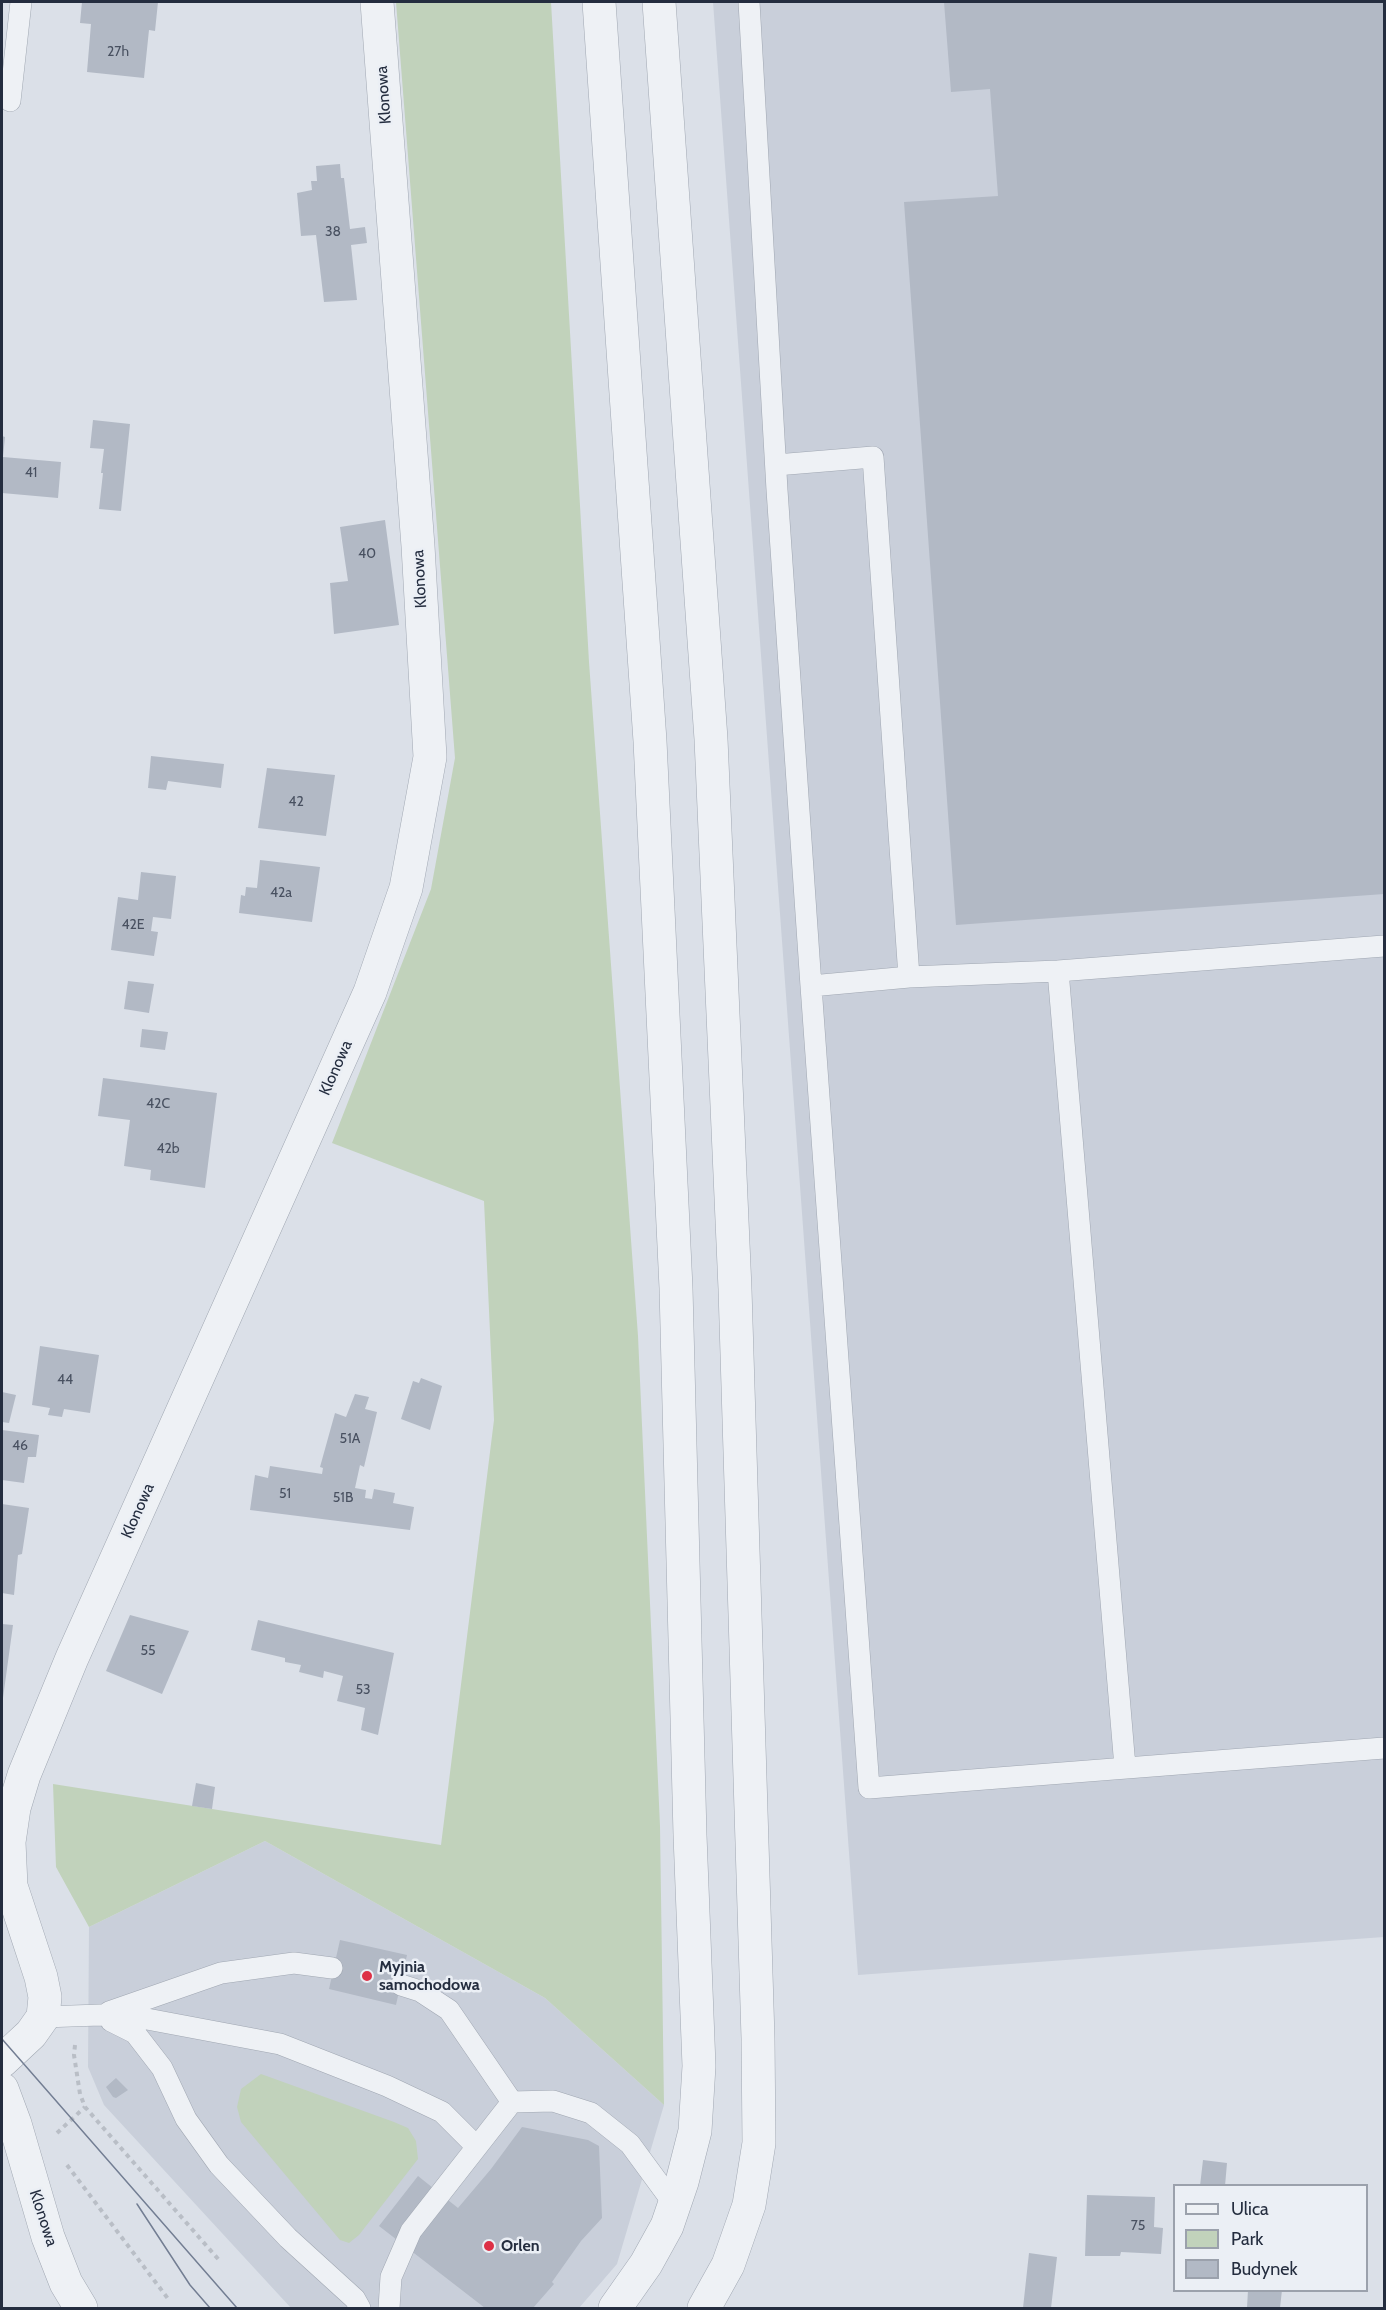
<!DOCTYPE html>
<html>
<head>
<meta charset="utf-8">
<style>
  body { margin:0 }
  #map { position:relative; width:1386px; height:2310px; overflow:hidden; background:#dbe0e8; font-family:Cabin,sans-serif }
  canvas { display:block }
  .frame { position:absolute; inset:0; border:3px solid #242d3f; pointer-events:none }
  .legend { position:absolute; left:1173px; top:2184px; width:195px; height:108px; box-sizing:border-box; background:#ebeff5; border:2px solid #9ba1ac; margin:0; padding:8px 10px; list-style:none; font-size:18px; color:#242d3f }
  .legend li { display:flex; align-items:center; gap:12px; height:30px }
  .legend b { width:30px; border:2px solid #9ba1ac }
</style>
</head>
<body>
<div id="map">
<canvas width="1386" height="2310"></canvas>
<div class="frame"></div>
<ul class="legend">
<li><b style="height:8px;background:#eef1f5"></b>Ulica</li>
<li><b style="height:16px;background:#c1d2bb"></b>Park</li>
<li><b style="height:16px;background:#b2b9c5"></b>Budynek</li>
</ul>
</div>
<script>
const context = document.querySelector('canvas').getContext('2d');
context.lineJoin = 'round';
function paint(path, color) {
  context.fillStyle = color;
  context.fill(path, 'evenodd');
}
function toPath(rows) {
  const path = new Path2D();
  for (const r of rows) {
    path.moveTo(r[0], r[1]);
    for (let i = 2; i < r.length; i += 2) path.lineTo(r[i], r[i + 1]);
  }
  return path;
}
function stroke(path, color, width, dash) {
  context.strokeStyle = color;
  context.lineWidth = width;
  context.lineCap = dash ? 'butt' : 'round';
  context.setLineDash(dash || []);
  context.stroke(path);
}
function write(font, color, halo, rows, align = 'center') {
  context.font = font + ' Cabin,sans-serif';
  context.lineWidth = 5;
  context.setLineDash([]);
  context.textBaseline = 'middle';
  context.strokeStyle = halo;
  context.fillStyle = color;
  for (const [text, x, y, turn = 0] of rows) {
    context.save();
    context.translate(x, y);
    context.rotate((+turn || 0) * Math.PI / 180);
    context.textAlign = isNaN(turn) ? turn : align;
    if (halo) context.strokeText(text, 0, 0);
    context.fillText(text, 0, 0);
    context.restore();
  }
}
paint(toPath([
  [713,2,1384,2,1384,1937,858,1975],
  [265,1841,545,1998,664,2105,617,2264,579,2308,291,2308,104,2105,88,2067,89,1927]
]), '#c9cfda');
paint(toPath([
  [396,2,551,2,589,662,638,1336,660,1826,664,2105,545,1998,265,1841,89,1927,56,1867,53,1784,441,1845,494,1420,484,1201,332,1143,431,889,455,758],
  [261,2074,394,2122,408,2128,416,2141,418,2159,359,2235,349,2243,340,2240,241,2122,237,2107,241,2089]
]), '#c1d2bb');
paint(toPath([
  [82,2,158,2,155,31,149,30,144,78,87,72,91,24,80,23],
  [944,2,1384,2,1384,894,956,925,904,202,998,196,990,89,951,92],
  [340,164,341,178,344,178,350,229,365,227,367,243,351,245,357,300,324,302,316,235,301,236,297,193,312,190,311,181,317,181,316,166],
  [93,420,130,424,121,511,99,509,103,473,101,473,104,449,90,448],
  [2,436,5,437,3,457,61,462,58,498,2,493],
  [385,520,399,625,334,634,330,583,348,581,340,527],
  [151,756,224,764,221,788,168,781,166,790,148,788],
  [267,768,335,775,326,836,258,828],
  [260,860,320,867,312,922,239,913,241,895,245,896,246,887,257,888],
  [141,872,176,876,171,919,153,917,151,931,158,932,154,956,111,950,118,897,138,900],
  [128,981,154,984,149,1013,124,1009],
  [142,1029,168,1032,165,1050,140,1047],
  [103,1078,217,1093,205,1188,150,1180,151,1170,124,1166,130,1120,98,1116],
  [40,1346,99,1355,90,1413,64,1409,62,1417,48,1415,50,1408,32,1405],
  [421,1378,442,1386,430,1430,401,1419,413,1381,419,1383],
  [2,1392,16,1395,9,1423,2,1422],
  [355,1394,369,1397,365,1409,377,1412,364,1467,360,1465,355,1488,366,1490,365,1498,372,1499,374,1489,395,1493,393,1503,414,1507,410,1530,250,1510,255,1475,268,1478,270,1466,322,1474,323,1468,320,1467,335,1413,346,1417],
  [2,1430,39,1435,36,1457,28,1457,24,1483,2,1480],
  [2,1504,29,1508,22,1554,18,1555,14,1595,2,1593],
  [130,1615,189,1631,162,1694,106,1671],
  [258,1620,394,1653,378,1735,361,1730,365,1708,337,1701,343,1676,324,1671,323,1678,299,1672,301,1665,285,1662,285,1658,251,1650],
  [2,1624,13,1625,3,1698,2,1698],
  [196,1783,215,1787,212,1809,192,1806],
  [340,1940,407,1955,396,2005,329,1989],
  [116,2078,128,2090,116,2098,113,2097,106,2087],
  [522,2127,588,2140,599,2146,602,2218,581,2241,552,2282,554,2284,533,2308,485,2308,379,2226,418,2176,458,2208,491,2169],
  [1203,2160,1227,2163,1225,2186,1200,2186],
  [1087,2195,1155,2197,1154,2227,1163,2228,1161,2254,1121,2252,1120,2256,1085,2256],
  [1029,2253,1057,2257,1051,2308,1023,2308],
  [1248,2290,1282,2290,1280,2308,1247,2308]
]), '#b2b9c5');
const lane = toPath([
  [749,2,777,490,811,986],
  [10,101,21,2],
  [776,465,873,457,909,977],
  [1384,946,1058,971,909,977,811,986,869,1788,1384,1748],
  [1058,971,1125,1767],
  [401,1985,420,1991,449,2010,512,2102],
  [109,2012,221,1973,294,1963,332,1968],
  [43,2017,100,2015,147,2019,280,2044,387,2086,442,2112,476,2146],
  [111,2021,135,2033,162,2068,186,2119,219,2165,288,2238,355,2299,360,2308],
  [512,2102,553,2101,591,2113,630,2144,674,2204],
  [389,2308,391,2277,411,2231,512,2102]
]);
const street = toPath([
  [599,2,650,741,676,1288,690,1835,699,2066,695,2131,682,2182,667,2226,646,2264,615,2308],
  [659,2,711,739,735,1289,758,2038,759,2143,749,2205,728,2265,704,2308],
  [2,2061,31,2034,43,2017,45,1997,41,1977,11,1886,9,1842,14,1808,24,1775,72,1658,370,992,406,888,430,757,418,546,377,2],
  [2,2089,15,2124,48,2237,66,2283,81,2308]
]);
stroke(lane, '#a0a7b2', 22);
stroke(street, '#a0a7b2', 34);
stroke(toPath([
  [75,2045,74,2055,80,2094,85,2107,219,2260],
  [57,2133,85,2107],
  [67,2165,169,2300]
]), '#b9bec6', 4, [4.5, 4.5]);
stroke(lane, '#eef1f5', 21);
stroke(street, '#eef1f5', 33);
stroke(toPath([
  [2,2039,237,2308],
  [137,2204,190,2285,210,2308]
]), '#737e93', 1.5);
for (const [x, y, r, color] of [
  [367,1976,6,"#dd3046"],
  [489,2246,6,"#dd3046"]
]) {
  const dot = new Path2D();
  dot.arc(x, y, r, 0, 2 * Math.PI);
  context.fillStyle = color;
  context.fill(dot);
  stroke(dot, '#ebeff5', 2);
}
write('14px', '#485060', null, [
  ["27h",118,52],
  ["38",333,232],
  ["41",31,473],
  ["40",367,554],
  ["42",296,802],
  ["42a",281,893],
  ["42E",133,925],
  ["42C",158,1104],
  ["42b",168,1149],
  ["44",65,1380],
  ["51A",350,1439],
  ["46",20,1446],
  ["51",285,1494],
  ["51B",343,1498],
  ["55",148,1651],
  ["53",363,1690],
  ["75",1138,2226]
]);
write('16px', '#242d3f', '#ebeff5', [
  ["Klonowa",384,95,-94],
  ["Klonowa",420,579,-93],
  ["Klonowa",336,1068,-66],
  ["Klonowa",138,1511,-66],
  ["Klonowa",43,2218,72]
]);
write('bold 16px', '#242d3f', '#ebeff5', [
  ["Myjnia",379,1967],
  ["samochodowa",379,1985],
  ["Orlen",501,2246]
], 'left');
</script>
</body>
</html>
